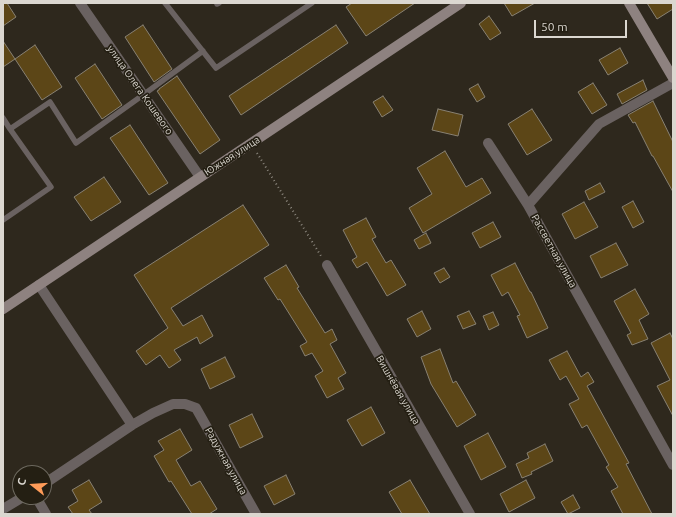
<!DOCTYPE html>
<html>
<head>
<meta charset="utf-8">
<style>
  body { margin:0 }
  #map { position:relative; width:676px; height:517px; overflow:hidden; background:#2e281d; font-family:Ubuntu,sans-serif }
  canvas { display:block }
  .frame { position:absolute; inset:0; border:4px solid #dbd7d0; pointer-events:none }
  .north { position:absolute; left:12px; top:465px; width:40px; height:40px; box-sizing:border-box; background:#241f13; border:1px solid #6d695f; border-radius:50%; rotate:287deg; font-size:11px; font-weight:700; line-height:16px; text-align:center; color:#dbd7d0 }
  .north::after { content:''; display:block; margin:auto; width:14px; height:18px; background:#fe9b58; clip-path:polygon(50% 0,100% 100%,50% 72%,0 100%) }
  .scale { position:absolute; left:534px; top:20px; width:93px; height:18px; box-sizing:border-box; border:2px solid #dbd7d0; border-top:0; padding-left:5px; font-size:12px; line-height:14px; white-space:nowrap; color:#dbd7d0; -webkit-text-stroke:3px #241f13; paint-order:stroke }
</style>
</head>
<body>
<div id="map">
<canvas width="676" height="517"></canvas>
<div class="frame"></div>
<div class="north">С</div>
<div class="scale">50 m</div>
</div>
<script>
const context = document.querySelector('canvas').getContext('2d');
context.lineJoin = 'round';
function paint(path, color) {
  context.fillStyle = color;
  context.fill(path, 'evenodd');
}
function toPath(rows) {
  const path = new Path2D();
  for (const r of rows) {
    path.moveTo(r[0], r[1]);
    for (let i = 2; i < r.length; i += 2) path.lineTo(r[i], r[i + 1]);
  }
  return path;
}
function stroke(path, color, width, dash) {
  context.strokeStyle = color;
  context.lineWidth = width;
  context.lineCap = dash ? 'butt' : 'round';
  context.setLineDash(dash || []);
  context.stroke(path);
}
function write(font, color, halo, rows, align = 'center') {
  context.font = font + ' Ubuntu,sans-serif';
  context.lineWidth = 3.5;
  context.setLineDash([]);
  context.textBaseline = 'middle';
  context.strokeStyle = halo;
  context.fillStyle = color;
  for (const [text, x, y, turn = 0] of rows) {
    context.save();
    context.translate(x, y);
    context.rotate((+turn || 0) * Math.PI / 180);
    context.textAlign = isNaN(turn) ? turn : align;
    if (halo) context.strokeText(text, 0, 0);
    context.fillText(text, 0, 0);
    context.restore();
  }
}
const building = toPath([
  [3,3,7,3,16,17,3,26,3,3],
  [352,3,415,3,366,36,346,7,352,3],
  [504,3,535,3,512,16,504,3],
  [647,3,673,3,673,9,657,19,647,3],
  [489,16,501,33,490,40,479,24,489,16],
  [143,25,172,69,154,82,125,37,143,25],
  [336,25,348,43,241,115,229,96,336,25],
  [3,41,15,59,3,67,3,41],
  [35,45,62,87,42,100,15,59,35,45],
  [620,48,628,63,608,75,599,60,620,48],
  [95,64,122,105,102,119,75,78,95,64],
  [177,76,220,140,200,154,157,91,159,90,159,89,177,76],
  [643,80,647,90,622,104,617,94,643,80],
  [593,83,607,105,592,114,578,92,593,83],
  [478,84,485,97,477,102,469,89,478,84],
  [383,96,393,110,382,117,373,102,383,96],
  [653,101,673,142,673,192,653,156,652,156,635,122,633,123,628,115,653,101],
  [438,109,463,115,458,136,432,130,438,109],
  [532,109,552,140,527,155,508,124,532,109],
  [130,125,168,183,149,195,110,138,130,125],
  [445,151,466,187,482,178,491,193,423,233,409,208,432,194,417,168,445,151],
  [104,177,121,202,91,221,74,197,104,177],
  [600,183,605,192,589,200,585,191,600,183],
  [633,201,644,222,633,228,622,207,633,201],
  [584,202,598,227,575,239,562,214,584,202],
  [243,205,269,245,171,308,183,326,202,315,213,336,200,344,197,337,174,350,181,360,169,368,160,355,146,365,136,351,168,328,134,275,243,205],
  [366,218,376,237,372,239,386,263,391,260,406,285,387,296,367,262,357,268,352,260,357,257,343,230,366,218],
  [493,222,501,237,480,248,472,233,493,222],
  [426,233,431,243,419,249,414,240,426,233],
  [616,243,628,265,601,278,590,256,616,243],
  [515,263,530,292,531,292,548,328,527,338,517,316,520,315,508,292,502,296,491,275,515,263],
  [286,265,299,287,297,288,325,333,332,329,337,340,330,344,346,373,338,378,344,389,327,398,315,376,323,371,312,353,305,356,300,346,307,342,280,299,278,300,264,278,286,265],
  [444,268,450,277,440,283,434,273,444,268],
  [635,289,649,314,639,320,648,339,632,345,627,335,631,333,614,301,635,289],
  [422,311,431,329,417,337,407,319,422,311],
  [469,311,476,324,463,329,457,316,469,311],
  [493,312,499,325,489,330,483,316,493,312],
  [670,333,673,339,673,416,657,386,670,380,651,343,670,333],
  [440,349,453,383,456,381,476,415,457,427,431,384,421,357,440,349],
  [567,351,581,377,588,372,594,382,587,386,629,463,626,464,652,514,623,514,611,491,618,487,606,467,609,465,587,425,582,428,569,404,579,399,566,376,560,380,549,360,567,351],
  [225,357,235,377,210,389,201,369,225,357],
  [371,407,385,433,362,446,347,420,371,407],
  [252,414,263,437,240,448,229,425,252,414],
  [180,429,192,450,176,460,191,486,200,481,217,509,209,514,192,514,171,481,169,482,154,456,164,450,158,441,180,429],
  [488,433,506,467,481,480,464,446,488,433],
  [545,444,553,461,531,472,532,474,522,478,516,464,529,458,527,453,545,444],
  [286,475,295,494,274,505,264,486,286,475],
  [89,480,102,502,89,510,92,514,73,514,68,507,78,501,72,490,89,480],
  [410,480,430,514,402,514,389,492,410,480],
  [526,480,535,498,509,512,500,494,526,480],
  [573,495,580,508,568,514,561,502,573,495]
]);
paint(building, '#5c4617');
stroke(building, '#888173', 1);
stroke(toPath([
  [257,153,321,256]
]), '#8c877e', 2, [1, 3]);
stroke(toPath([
  [165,3,216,68,312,3],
  [217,4,219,3],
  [3,118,10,129,50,102,76,143,143,95,203,51],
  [3,220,51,187,10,129]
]), '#6a6261', 5.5);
stroke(toPath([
  [80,3,200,177],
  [673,83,599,124,528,205,673,465],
  [488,143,528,205],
  [327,265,470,514],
  [39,285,132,425],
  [44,484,132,425,153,413,173,404,185,404,196,408,256,514],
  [36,497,46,514],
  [3,509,23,497]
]), '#6a6261', 10);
stroke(toPath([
  [629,3,673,78],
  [3,309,461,3]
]), '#8e8280', 10);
write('10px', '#dbd7d0', '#241f13', [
  ["улица Олега Кошевого",140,90,55],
  ["Южная улица",232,156,-33],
  ["Рассветная улица",554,251,61],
  ["Вишнёвая улица",398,390,60],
  ["Радужная улица",226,461,61]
]);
</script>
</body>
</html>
